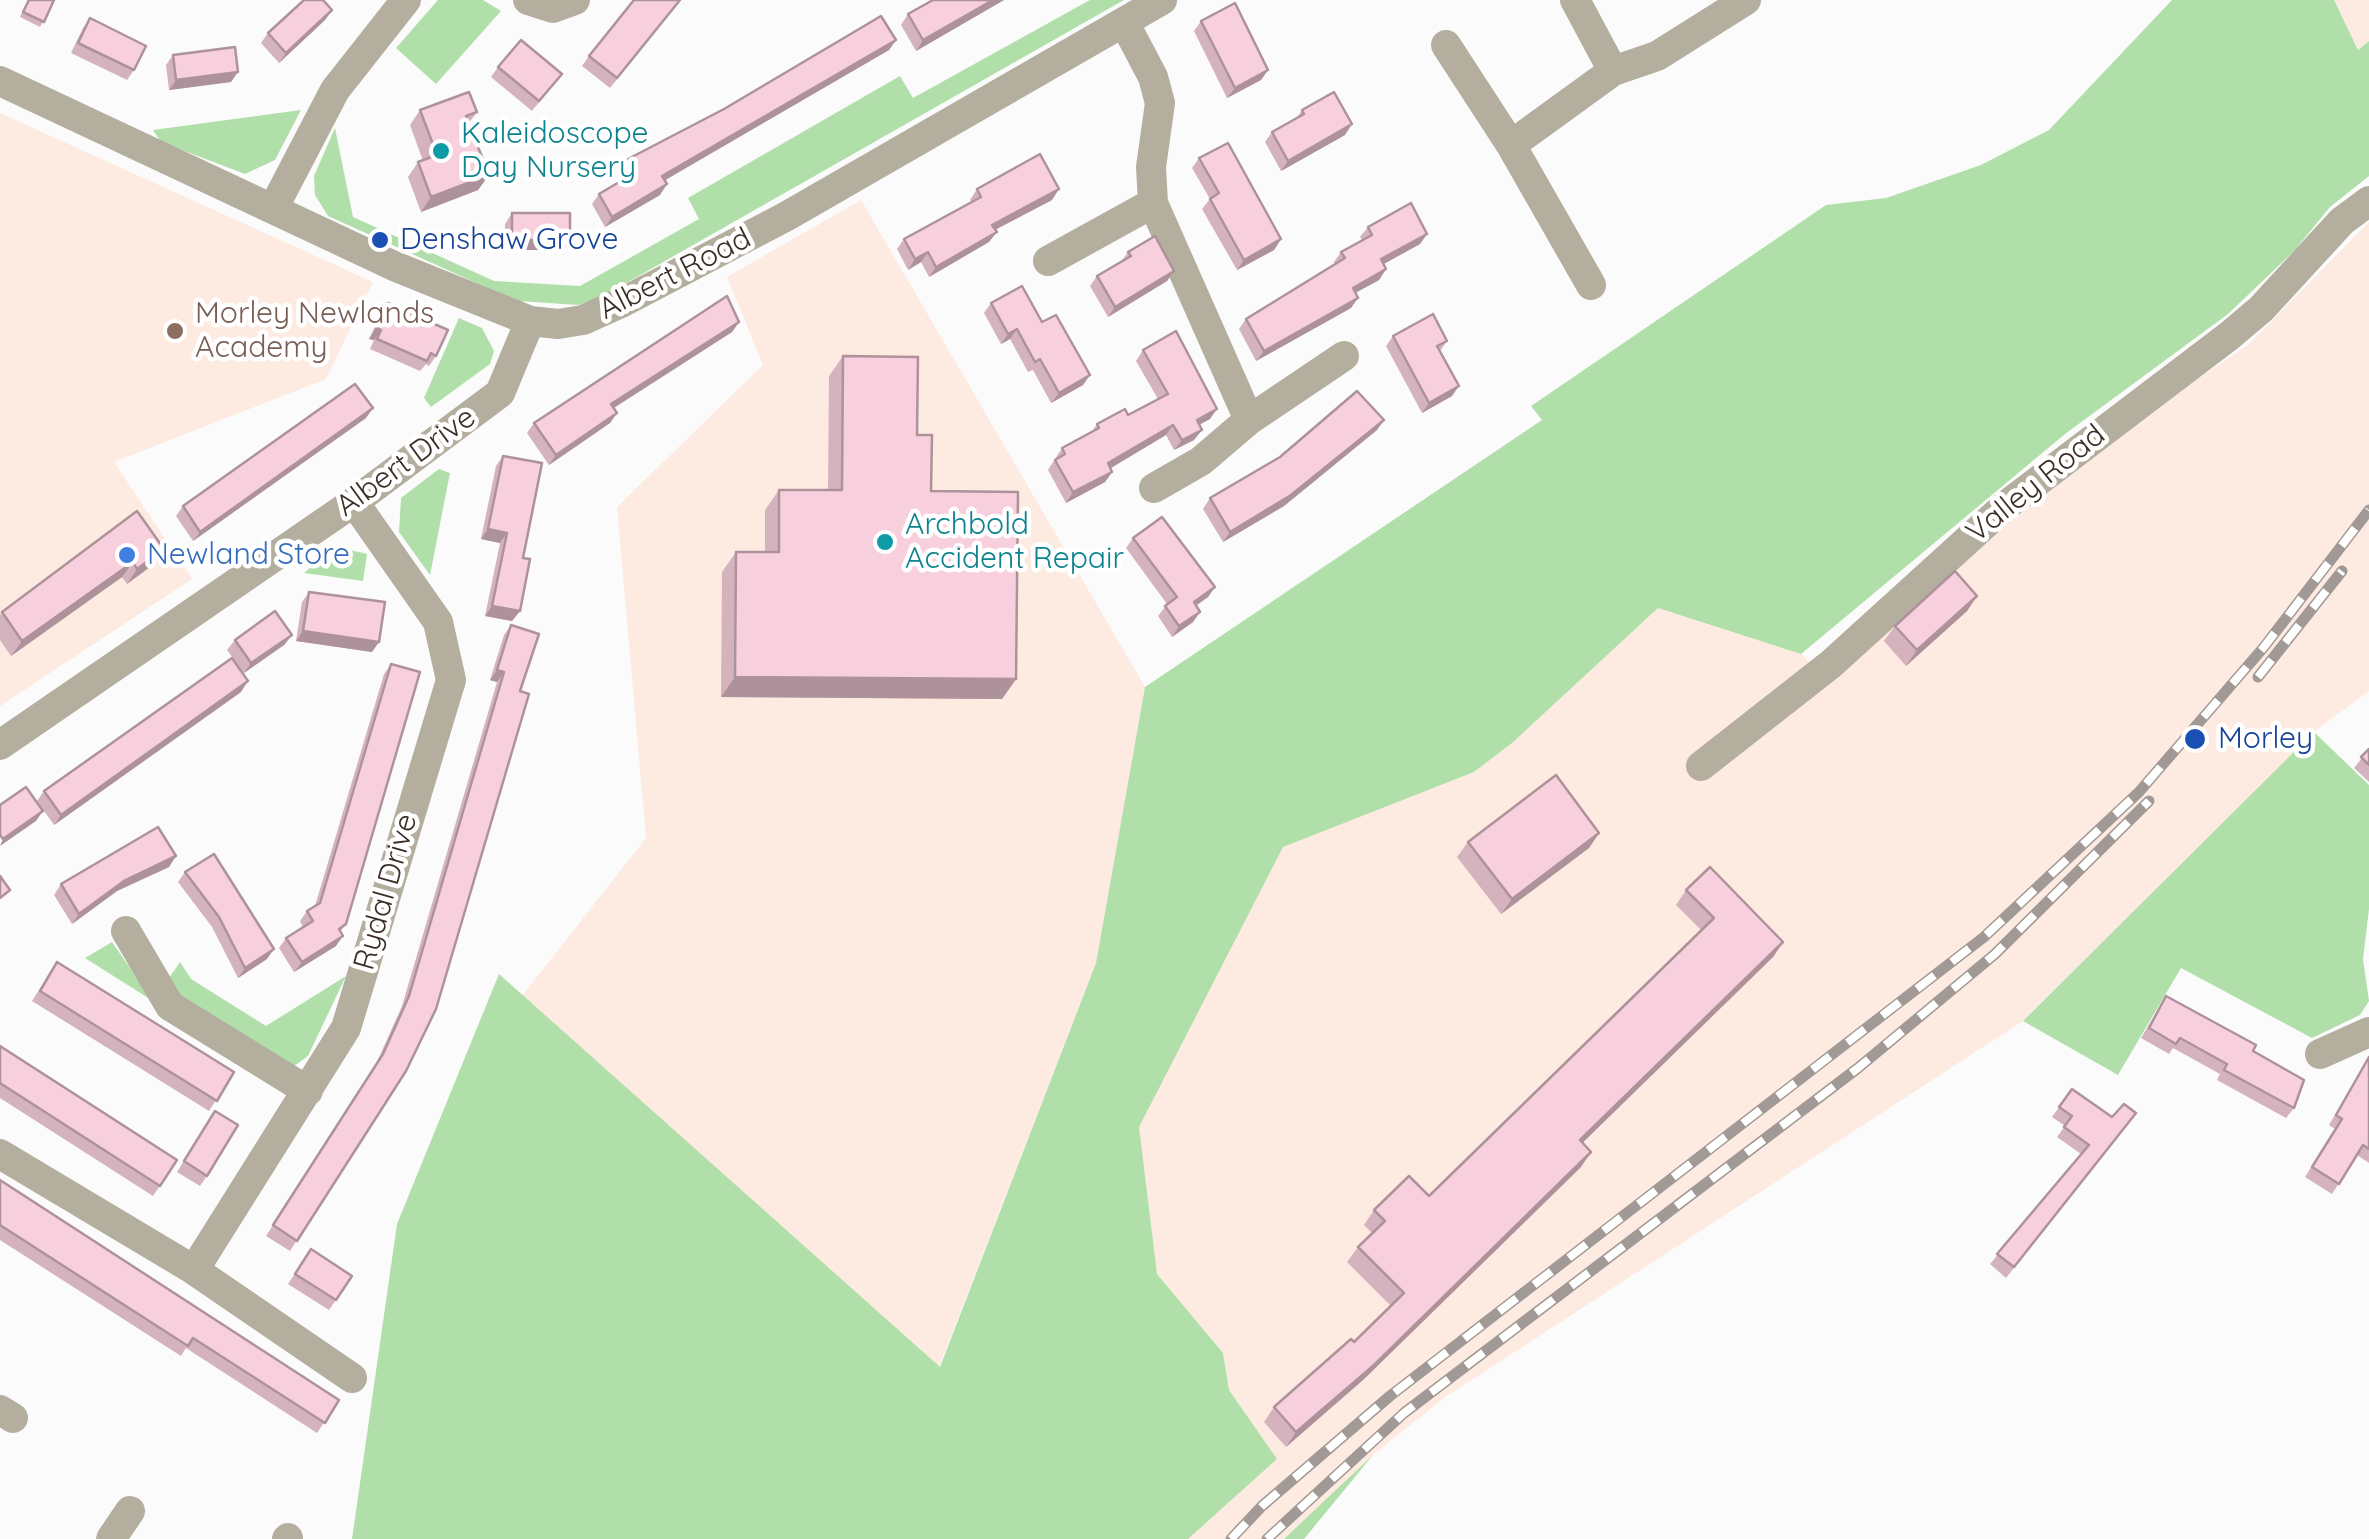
<!DOCTYPE html>
<html>
<head>
<meta charset="utf-8">
<style>
  body { margin:0 }
  canvas { display:block; background:#fbfbfb }
</style>
</head>
<body>
<canvas width="2369" height="1539"></canvas>
<script>
const context = document.querySelector('canvas').getContext('2d');
context.lineJoin = 'round';
function paint(path, color) {
  context.fillStyle = color;
  context.fill(path, 'evenodd');
}
function toPath(rows) {
  const path = new Path2D();
  for (const r of rows) {
    path.moveTo(r[0], r[1]);
    for (let i = 2; i < r.length; i += 2) path.lineTo(r[i], r[i + 1]);
  }
  return path;
}
function stroke(path, color, width, dash) {
  context.strokeStyle = color;
  context.lineWidth = width;
  context.lineCap = dash ? 'butt' : 'round';
  context.setLineDash(dash || []);
  context.stroke(path);
}
function write(font, color, halo, rows, align = 'center') {
  context.font = font + ' Quicksand,sans-serif';
  context.lineWidth = 9;
  context.setLineDash([]);
  context.textBaseline = 'middle';
  context.strokeStyle = halo;
  context.fillStyle = color;
  for (const [text, x, y, turn = 0] of rows) {
    context.save();
    context.translate(x, y);
    context.rotate((+turn || 0) * Math.PI / 180);
    context.textAlign = isNaN(turn) ? turn : align;
    if (halo) context.strokeText(text, 0, 0);
    context.fillText(text, 0, 0);
    context.restore();
  }
}
paint(toPath([
  [2334,0,2369,0,2369,41,2358,50],
  [0,113,373,282,326,379,114,462,192,579,0,706],
  [861,200,1145,687,1096,963,939,1367,522,996,646,838,617,507,763,365,727,277],
  [2369,222,2369,691,2314,732,2023,1021,1444,1398,1373,1455,1284,1539,1188,1539,1277,1459,1229,1390,1223,1353,1157,1274,1138,1127,1283,846,1474,772,1512,743,1658,608,1801,654,1830,683,2014,519,2187,386,2248,345]
]), '#fdebe1');
paint(toPath([
  [438,0,483,0,501,11,436,84,396,48],
  [1090,0,1124,0,600,298,578,305,519,301,483,286,328,216,315,195,314,176,335,128,353,217,494,281,580,286,699,219,688,198,900,76,913,98],
  [2172,0,2334,0,2358,50,2369,41,2369,176,2330,207,2294,251,2228,314,2065,434,1801,654,1658,608,1512,743,1474,772,1283,847,1139,1127,1157,1274,1223,1353,1229,1390,1277,1459,1188,1539,352,1539,397,1224,499,974,940,1367,1096,963,1145,687,1542,420,1531,406,1826,205,1886,198,1981,165,2049,130],
  [301,110,275,160,245,174,161,142,153,130],
  [459,318,482,328,494,351,490,364,431,407,424,398],
  [439,469,450,473,430,575,399,532,401,498],
  [334,546,367,554,363,581,304,573],
  [2314,732,2369,785,2369,909,2363,959,2369,1001,2360,1015,2312,1038,2181,968,2118,1075,2023,1021],
  [112,942,153,1001,85,958],
  [180,962,191,979,266,1026,346,976,308,1056,294,1066,177,994,169,978],
  [1373,1455,1304,1539,1284,1539,1322,1503]
]), '#b0dfaa');
stroke(toPath([
  [528,0,553,8,575,0],
  [1575,0,1613,71],
  [1124,22,1153,77,1160,103,1151,167,1153,203,1249,420,1201,461,1154,488],
  [1446,45,1511,145],
  [0,81,394,266,530,321,558,324,583,320,623,302,787,216,1162,0],
  [274,207,335,90,406,0],
  [1048,261,1153,203],
  [1591,285,1511,145,1613,71,1657,56,1746,0],
  [1249,420,1344,356],
  [0,745,354,502,500,393,530,321],
  [1701,766,1831,664,2004,507,2229,336,2261,309,2342,221,2369,201],
  [126,931,170,1006,308,1091],
  [2320,1054,2369,1032],
  [0,1154,194,1270,352,1378],
  [194,1270,346,1028,451,680,438,622,354,502],
  [0,1410,13,1418],
  [111,1539,130,1511],
  [287,1539,288,1538]
]), '#b4ae9f', 30);
const rail = toPath([
  [2258,677,2342,571],
  [1231,1539,1262,1506,1390,1396,1984,937,2139,792,2264,647,2369,510],
  [1267,1539,1404,1413,1858,1068,1995,954,2149,801]
]);
stroke(rail, '#a09995', 11);
stroke(rail, '#fff', 8, [22]);
paint(toPath([
  [28,0,54,0,40,27,20,17],
  [681,0,610,88,582,66,589,56],
  [933,0,1004,0,916,51,901,25,908,14],
  [332,10,325,20,279,63,261,43,268,33],
  [90,18,134,70,127,80,71,53,83,28],
  [1201,21,1268,70,1261,80,1227,98,1194,31],
  [896,40,889,50,665,180,660,195,605,227,592,204,599,194,626,178,621,169,628,159],
  [173,55,231,82,169,90,166,65],
  [498,67,562,74,532,111,491,77],
  [420,110,477,112,469,123,489,175,478,190,421,212,408,177,418,162,423,161,410,125],
  [1302,110,1345,135,1281,171,1265,142,1272,132,1296,119],
  [1199,158,1281,239,1274,250,1237,270,1202,209,1210,199,1192,168],
  [977,189,1052,200,995,230,989,242,929,277,921,262,908,270,897,249,904,239,972,202,970,200],
  [512,213,570,240,563,250,505,250,505,224],
  [1368,227,1427,234,1420,244,1383,264,1386,269,1379,280,1355,293,1351,308,1256,361,1239,329,1246,319,1335,264,1334,262,1341,252,1362,240,1360,237],
  [1128,252,1174,271,1167,281,1108,317,1090,286,1097,276,1121,262],
  [388,303,436,356,429,366,426,364,420,371,370,349,374,340,369,339,381,313],
  [991,303,1042,322,1083,385,1051,403,1033,370,1028,372,1010,339,1001,344,984,313],
  [739,322,732,332,614,408,617,413,610,423,549,465,527,433,534,423],
  [1393,336,1447,341,1440,351,1452,396,1422,413,1386,346],
  [1143,350,1210,419,1199,425,1194,440,1174,450,1166,435,1110,468,1112,472,1105,482,1066,503,1048,470,1062,448,1091,433,1097,424,1128,415,1158,399,1136,361],
  [843,356,917,435,931,491,1016,679,1002,699,721,697,722,572,736,552,765,552,765,510,779,490,828,490,829,376],
  [366,418,193,541,176,516,183,506],
  [1377,430,1284,506,1223,542,1203,509,1210,498,1280,457],
  [503,456,523,558,520,611,512,621,485,616,500,543,481,539,496,466],
  [137,511,154,564,127,584,122,577,11,656,0,640,0,615,2,612],
  [1133,538,1215,587,1208,597,1196,606,1200,612,1193,622,1172,637,1158,616,1167,604,1126,548],
  [309,592,372,652,296,641,302,602],
  [1977,596,1967,611,1906,666,1884,641,1895,626],
  [511,625,520,691,406,1071,290,1251,266,1236,376,1064,402,1006,497,682,490,680,504,635],
  [292,635,284,645,244,673,227,650,235,640],
  [391,664,346,924,340,932,336,946,294,972,279,948,286,938,303,927,300,921,307,911,315,906,384,674],
  [241,692,54,825,37,801,44,791],
  [2369,749,2369,782,2354,768],
  [1599,833,1589,848,1501,914,1457,857,1468,842],
  [176,856,169,867,117,891,72,924,54,895,61,884],
  [185,872,267,959,238,978,212,927,178,882],
  [1686,890,1783,942,1773,957,1582,1143,1581,1167,1363,1380,1286,1447,1264,1422,1274,1407,1354,1342,1391,1306,1347,1262,1358,1247,1372,1233,1364,1225,1374,1210,1429,1196,1701,930,1676,905],
  [57,962,234,1072,209,1111,32,1001],
  [2166,996,2253,1051,2294,1108,2286,1118,2217,1080,2220,1074,2173,1048,2169,1054,2141,1038],
  [0,1046,177,1160,153,1196,0,1098],
  [2369,1056,2369,1163,2357,1155,2332,1194,2305,1177,2335,1129,2329,1125],
  [2072,1089,2112,1117,2136,1113,2006,1278,1990,1264,2081,1154,2057,1137,2065,1126,2052,1117],
  [208,1121,207,1176,200,1186,177,1172],
  [0,1180,339,1400,317,1433,186,1348,181,1356,0,1240],
  [311,1249,352,1276,329,1310,288,1284]
]), '#d5b3be');
paint(toPath([
  [993,0,1004,0,916,51,923,40],
  [332,10,325,20,279,63,286,53],
  [896,40,889,50,655,186,662,176],
  [1268,70,1261,80,1227,98,1235,88],
  [238,72,231,82,169,90,176,80],
  [1352,124,1345,135,1281,171,1288,161],
  [489,175,478,190,421,212,431,197],
  [667,184,660,195,605,227,612,217],
  [1059,189,1052,200,985,235,992,225],
  [997,232,989,242,929,277,936,267],
  [1427,234,1420,244,1373,270,1381,259],
  [1281,239,1274,250,1237,270,1244,260],
  [512,240,570,240,563,250,505,250],
  [928,252,921,262,908,270,915,259],
  [1386,269,1379,280,1346,298,1353,288],
  [1174,271,1167,281,1108,317,1115,307],
  [1358,298,1351,308,1256,361,1264,351],
  [739,322,732,332,604,414,611,404],
  [376,328,381,330,374,340,369,339],
  [1017,329,1010,339,1001,344,1008,334],
  [1090,375,1083,385,1051,403,1059,393],
  [1459,386,1452,396,1422,413,1429,403],
  [373,408,366,418,193,541,200,532],
  [1217,409,1210,419,1189,430,1197,420],
  [617,413,610,423,549,465,556,455],
  [1384,420,1377,430,1284,506,1223,542,1230,532],
  [1173,425,1166,435,1101,474,1108,463],
  [1202,430,1194,440,1174,450,1182,440],
  [1112,472,1105,482,1066,503,1073,492],
  [488,529,507,533,500,543,481,539],
  [164,549,154,564,127,584,137,569],
  [133,562,122,577,11,656,22,641],
  [1215,587,1208,597,1186,612,1194,602],
  [1977,596,1967,611,1906,666,1917,650],
  [492,606,520,611,512,621,485,616],
  [1200,612,1193,622,1172,637,1179,626],
  [303,631,379,642,372,652,296,641],
  [292,635,284,645,244,673,251,663],
  [497,670,504,672,497,682,490,680],
  [735,677,1016,679,1002,699,721,697],
  [248,681,241,692,54,825,61,815],
  [43,811,36,821,0,846,3,839],
  [1599,833,1589,848,1501,914,1512,899],
  [176,856,169,867,117,891,72,924,79,914,124,881],
  [343,936,336,946,294,972,302,962],
  [1783,942,1773,957,1569,1156,1580,1140],
  [274,949,267,959,238,978,245,968],
  [1591,1152,1581,1167,1363,1380,1286,1447,1296,1432]
]), '#ae929b');
const building = toPath([
  [29,0,54,0,44,22,23,12,29,0],
  [304,0,323,0,332,10,286,53,268,33,304,0],
  [634,0,680,0,617,78,589,56,634,0],
  [933,0,993,0,923,40,908,14,933,0],
  [1235,3,1268,70,1235,88,1201,21,1235,3],
  [881,16,896,40,662,176,667,184,612,217,599,194,636,172,628,159,724,109,881,16],
  [90,18,146,46,134,70,78,43,90,18],
  [521,40,562,74,539,101,498,67,521,40],
  [235,47,238,72,176,80,173,55,235,47],
  [469,92,477,112,466,116,489,175,431,197,418,162,437,155,420,110,469,92],
  [1334,92,1352,124,1288,161,1272,132,1304,114,1302,110,1334,92],
  [1228,143,1281,239,1244,260,1210,199,1219,193,1199,158,1228,143],
  [1040,154,1059,189,992,225,997,232,936,267,928,252,915,259,904,239,981,197,977,189,1040,154],
  [1411,203,1427,234,1381,259,1386,269,1353,288,1358,298,1264,351,1246,319,1345,258,1341,252,1372,235,1368,227,1411,203],
  [512,213,570,213,570,240,512,240,512,213],
  [1155,236,1174,271,1115,307,1097,276,1131,256,1128,252,1155,236],
  [1022,286,1042,322,1056,315,1090,375,1059,393,1040,359,1035,362,1017,329,1008,334,991,303,1022,286],
  [727,296,739,322,611,404,617,413,556,455,534,423,727,296],
  [388,303,448,330,436,356,431,353,427,361,377,339,381,330,376,328,388,303],
  [1433,314,1447,341,1437,346,1459,386,1429,403,1393,336,1433,314],
  [1176,331,1217,409,1197,420,1202,430,1182,440,1173,425,1108,463,1112,472,1073,492,1055,460,1065,454,1062,448,1099,428,1097,424,1125,409,1128,415,1168,394,1143,350,1176,331],
  [843,356,918,357,917,435,932,435,931,491,1018,492,1016,679,735,677,736,552,779,552,779,490,842,490,843,356],
  [355,384,373,408,200,532,183,506,355,384],
  [1357,391,1384,420,1291,495,1230,532,1210,498,1280,457,1357,391],
  [503,456,542,463,523,558,530,559,520,611,492,606,507,533,488,529,503,456],
  [137,511,164,549,137,569,133,562,22,641,2,612,137,511],
  [1162,517,1215,587,1194,602,1200,612,1179,626,1165,606,1177,597,1133,538,1162,517],
  [1955,571,1977,596,1917,650,1895,626,1955,571],
  [309,592,385,602,379,642,303,631,309,592],
  [275,611,292,635,251,663,235,640,275,611],
  [511,625,539,634,520,691,529,694,436,1009,406,1071,297,1241,273,1225,383,1054,409,996,504,672,497,670,511,625],
  [232,658,248,681,61,815,44,791,232,658],
  [391,664,420,672,346,924,339,929,343,936,302,962,286,938,313,921,307,911,320,903,391,664],
  [2369,749,2369,765,2361,757,2369,749],
  [1556,775,1599,833,1512,899,1468,842,1556,775],
  [26,787,43,811,3,839,0,835,0,805,26,787],
  [158,827,176,856,124,881,79,914,61,884,158,827],
  [214,854,274,949,245,968,219,917,185,872,214,854],
  [1710,867,1783,942,1580,1140,1591,1152,1374,1365,1296,1432,1274,1407,1351,1339,1354,1342,1404,1293,1358,1247,1385,1221,1374,1210,1409,1176,1429,1196,1714,918,1686,890,1710,867],
  [0,876,10,890,0,898,0,876],
  [57,962,234,1072,217,1101,40,991,57,962],
  [2166,996,2256,1045,2253,1051,2304,1080,2294,1108,2224,1070,2227,1064,2180,1038,2176,1044,2149,1028,2166,996],
  [0,1046,177,1160,160,1186,0,1083,0,1046],
  [2369,1057,2369,1149,2363,1145,2339,1184,2312,1167,2342,1119,2336,1115,2369,1057],
  [2072,1089,2112,1117,2124,1104,2136,1113,2014,1267,1997,1254,2089,1145,2064,1127,2072,1116,2059,1107,2072,1089],
  [215,1111,238,1125,207,1176,184,1161,215,1111],
  [0,1180,339,1400,325,1423,193,1338,188,1346,0,1225,0,1180],
  [311,1249,352,1276,336,1300,295,1274,311,1249]
]);
paint(building, '#f8d0dd');
stroke(building, '#ae929b', 2.5);
for (const [x, y, r, color] of [
  [441,151,10,"#0f9aa8"],
  [380,240,10,"#1a4fb4"],
  [175,331,10,"#8d6e63"],
  [885,542,10,"#0f9aa8"],
  [127,555,10,"#3f7fe0"],
  [2195,739,12,"#1a4fb4"]
]) {
  const dot = new Path2D();
  dot.arc(x, y, r, 0, 2 * Math.PI);
  context.fillStyle = color;
  context.fill(dot);
  stroke(dot, '#fff', 4);
}
write('30px', '#0d838f', '#fff', [
  ["Kaleidoscope",461,134],
  ["Day Nursery",461,168],
  ["Archbold",905,525],
  ["Accident Repair",905,559]
], 'left');
write('30px', '#164399', '#fff', [
  ["Denshaw Grove",400,240],
  ["Morley",2218,739]
], 'left');
write('30px', '#3b2d25', '#fff', [
  ["Albert Road",675,274,-27],
  ["Albert Drive",406,462,-36],
  ["Valley Road",2036,484,-39],
  ["Rydal Drive",386,892,-74]
]);
write('30px', '#785e54', '#fff', [
  ["Morley Newlands",195,314],
  ["Academy",195,348]
], 'left');
write('30px', '#366cbe', '#fff', [
  ["Newland Store",147,555]
], 'left');
</script>
</body>
</html>
